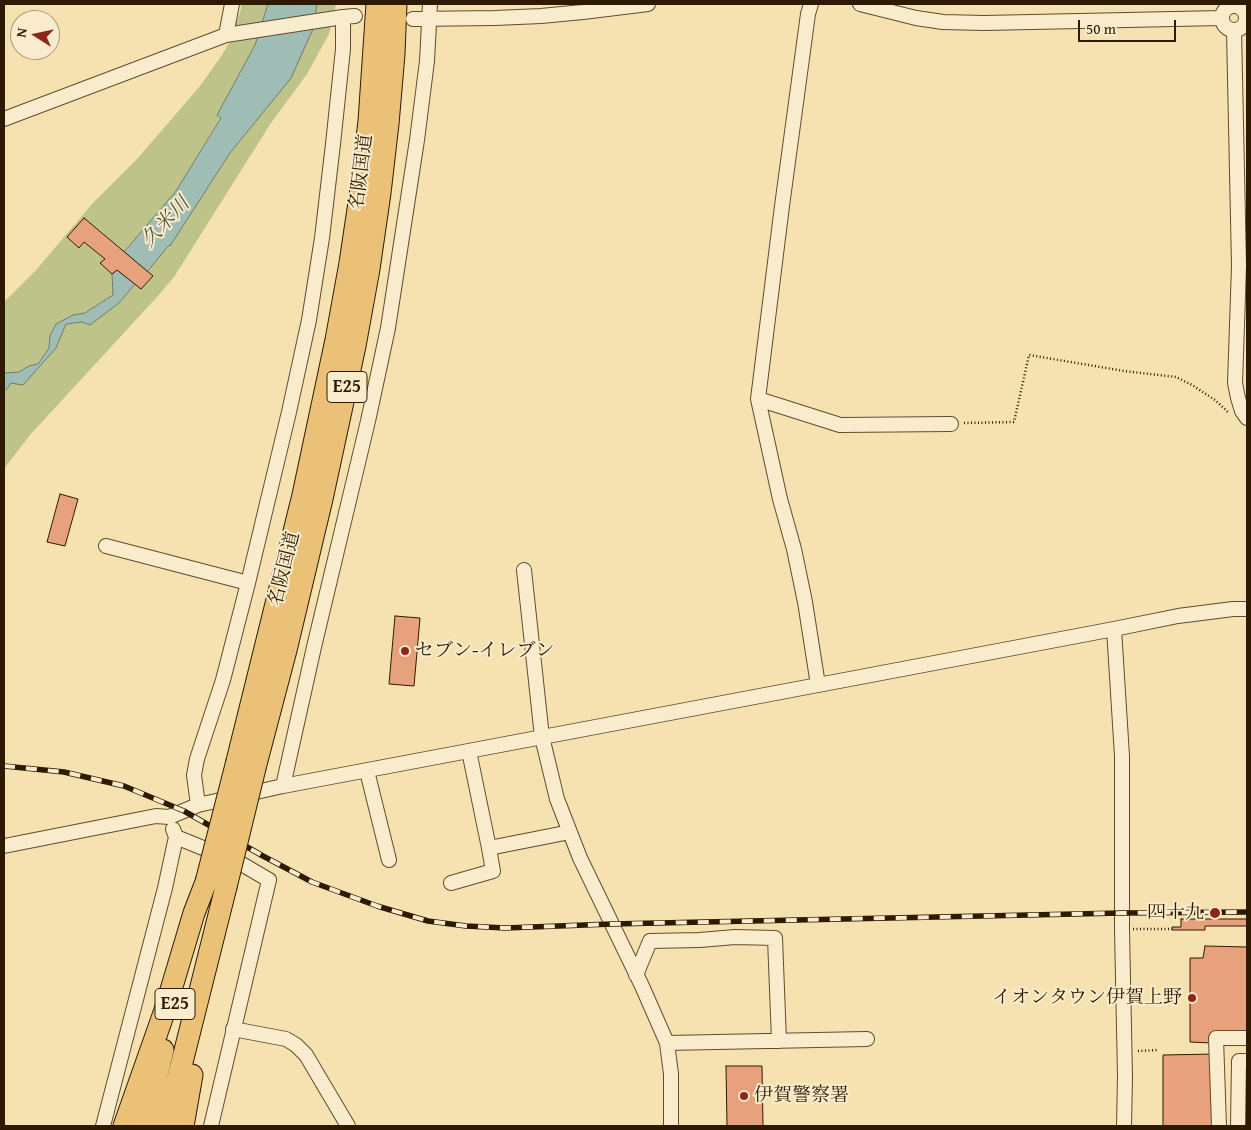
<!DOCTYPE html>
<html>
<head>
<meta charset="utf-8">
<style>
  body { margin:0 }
  #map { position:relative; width:1251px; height:1130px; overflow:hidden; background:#f6e2b1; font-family:"Gentium Book Plus",serif }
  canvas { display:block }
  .frame { position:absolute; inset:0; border:5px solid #2d1a01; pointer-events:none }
  .north { position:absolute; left:10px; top:10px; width:50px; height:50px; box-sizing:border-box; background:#f9eccc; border:1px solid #a7987b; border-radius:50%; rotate:280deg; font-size:14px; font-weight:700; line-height:20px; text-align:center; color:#2d1a01 }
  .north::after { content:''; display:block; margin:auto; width:18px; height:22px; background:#8f2418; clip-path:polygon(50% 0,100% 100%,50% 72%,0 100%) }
  .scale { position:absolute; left:1078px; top:20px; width:98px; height:22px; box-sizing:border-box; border:2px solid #2d1a01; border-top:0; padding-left:6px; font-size:15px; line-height:18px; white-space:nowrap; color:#2d1a01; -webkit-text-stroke:4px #f9eccc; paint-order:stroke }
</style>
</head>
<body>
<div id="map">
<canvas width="1251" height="1130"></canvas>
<div class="frame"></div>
<div class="north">N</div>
<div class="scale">50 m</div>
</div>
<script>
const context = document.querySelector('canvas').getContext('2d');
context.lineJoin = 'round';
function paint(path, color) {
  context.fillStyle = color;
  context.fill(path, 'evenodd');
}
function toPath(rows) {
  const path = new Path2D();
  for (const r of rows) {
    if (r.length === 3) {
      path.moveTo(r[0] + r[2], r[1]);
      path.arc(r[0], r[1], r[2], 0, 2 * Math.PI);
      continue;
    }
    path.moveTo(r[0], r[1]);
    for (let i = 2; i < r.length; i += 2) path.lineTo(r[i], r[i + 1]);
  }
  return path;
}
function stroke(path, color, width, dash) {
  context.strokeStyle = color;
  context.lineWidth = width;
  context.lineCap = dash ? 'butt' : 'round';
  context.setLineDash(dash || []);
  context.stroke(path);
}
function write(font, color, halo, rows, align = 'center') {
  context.font = font + ' "Gentium Book Plus","Noto Serif JP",serif';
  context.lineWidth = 4;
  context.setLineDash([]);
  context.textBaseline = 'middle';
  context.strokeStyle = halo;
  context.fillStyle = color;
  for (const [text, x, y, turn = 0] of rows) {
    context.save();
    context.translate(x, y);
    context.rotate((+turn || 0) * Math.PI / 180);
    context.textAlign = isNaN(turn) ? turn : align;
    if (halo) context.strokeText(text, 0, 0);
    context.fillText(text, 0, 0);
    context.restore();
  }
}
paint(toPath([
  [241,4,268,4,255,45,217,115,221,117,176,191,124,252,84,218,67,237,79,248,84,242,105,259,101,263,112,274,113,295,85,313,73,315,56,324,50,335,49,348,38,364,29,366,19,372,4,373,4,302,37,269,92,204,138,158,200,86,222,55,229,43,241,9],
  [317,4,336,4,329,34,307,74,271,123,174,277,157,297,30,435,4,469,4,389,6,390,11,383,23,384,66,324,82,322,119,303,135,284,141,289,152,277,147,272,169,245,313,29]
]), '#bec38a');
const water = toPath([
  [268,4,317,4,313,29,291,78,230,153,170,246,169,245,147,272,124,252,176,191,221,118,217,115,255,45,268,4],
  [117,270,135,284,119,303,90,325,82,322,66,324,56,348,23,385,11,383,6,390,4,389,4,373,19,372,29,366,38,364,49,348,50,335,56,324,73,315,85,313,113,295,112,274,117,270]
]);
paint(water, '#9fbcb5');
stroke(water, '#717b6d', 1);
const building = toPath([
  [84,218,153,276,141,289,117,270,112,274,100,263,105,259,84,242,79,248,67,237,84,218],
  [60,494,78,499,65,546,47,542,60,494],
  [395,616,420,618,414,686,389,684,395,616],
  [1181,919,1247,919,1247,926,1205,926,1205,930,1172,930,1172,927,1181,927,1181,919],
  [1205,946,1247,947,1247,1036,1212,1043,1190,1042,1190,958,1203,958,1205,946],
  [1214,1054,1215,1126,1163,1126,1163,1055,1214,1054],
  [726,1066,762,1066,763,1126,727,1126,726,1066]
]);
paint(building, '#e8a17d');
stroke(building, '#2d1a01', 1);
const minor = toPath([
  [811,4,808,14,782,206,758,399,780,499,794,549,805,602,818,685],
  [860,4,916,18,943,22,984,23,1222,18],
  [1234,18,12],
  [413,19,495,18,541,16,583,12,648,4],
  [1234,30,1239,266,1235,383,1238,398,1242,411,1247,418],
  [226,35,232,4],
  [4,119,226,35,343,17,355,16],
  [758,399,840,425,951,424],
  [106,546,248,583],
  [524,570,542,737,557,799,580,858,642,986,667,1043,671,1074,671,1126],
  [1114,629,1122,756,1122,929,1125,1077,1124,1126],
  [469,751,489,848],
  [367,771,389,860],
  [283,786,314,647,368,421,388,328,417,140,427,61,430,4],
  [198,805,194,775,197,759,223,680,248,583,289,412,309,320,322,238,333,144,343,49,343,17],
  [176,837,240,863,269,880,211,1126],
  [4,846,156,816,169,817,198,805,283,786,818,685,1114,629,1178,616,1233,609,1247,609],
  [451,883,493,871,489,848,570,832],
  [636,975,650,941,700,940,735,937,775,938,779,1041],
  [233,1029,286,1039,296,1045,306,1055,348,1126],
  [667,1043,867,1039],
  [103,1126,165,888,176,837,173,829],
  [1219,1126,1216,1038,1247,1038],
  [1238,1126,1239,1061,1247,1061]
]);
const highway = toPath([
  [237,761,303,495,336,340,350,263,361,189,369,121,377,4],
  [256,764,286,650,322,499,355,346,369,269,380,193,388,124,394,54,396,4],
  [124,1126,165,1010,194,913,206,882],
  [145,1126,163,1050],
  [166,1126,226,887],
  [183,1126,192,1075]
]);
stroke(minor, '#5f4c2d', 16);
stroke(highway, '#2d1a01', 23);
stroke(toPath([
  [964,423,1014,422,1029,355,1124,371,1176,377,1192,385,1215,400,1228,412],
  [1133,929,1172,929],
  [1138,1051,1159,1050]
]), '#2d1a01', 2.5, [1, 2.5]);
stroke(minor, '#f9eccc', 14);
stroke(highway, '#ebc178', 21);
const rail = toPath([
  [4,766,64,772,124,786,184,811,263,856,312,882,377,906,428,921,466,926,505,928,612,924,1122,913,1247,912]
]);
stroke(rail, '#2d1a01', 5.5);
stroke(rail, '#f9eccc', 4, [11]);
const highwayBridge = toPath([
  [206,882,237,761],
  [226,887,256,764]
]);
stroke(highwayBridge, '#2d1a01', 23, []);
stroke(highwayBridge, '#ebc178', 21);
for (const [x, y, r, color] of [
  [405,651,5,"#8f2418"],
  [1215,913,6,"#8f2418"],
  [1192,998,5,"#8f2418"],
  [744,1096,5,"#8f2418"]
]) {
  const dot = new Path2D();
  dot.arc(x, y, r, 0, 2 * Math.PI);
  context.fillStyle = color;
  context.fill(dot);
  stroke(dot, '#f9eccc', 2);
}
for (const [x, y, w] of [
  [347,387,40],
  [175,1004,40]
]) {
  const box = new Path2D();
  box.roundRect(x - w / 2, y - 15.5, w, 31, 4);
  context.fillStyle = '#f9eccc';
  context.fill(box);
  stroke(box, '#2d1a01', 1);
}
write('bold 18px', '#2d1a01', null, [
  ["E25",347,387],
  ["E25",175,1004]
]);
write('19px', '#2d1a01', '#f9eccc', [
  ["名阪国道",362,172,-83],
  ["名阪国道",285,569,-76]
]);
write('19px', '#2d1a01', '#f9eccc', [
  ["セブン-イレブン",415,651],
  ["四十九",1204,913,"right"],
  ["イオンタウン伊賀上野",1182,998,"right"],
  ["伊賀警察署",754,1096]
], 'left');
write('italic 20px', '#555340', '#f9eccc', [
  ["久米川",166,223,-47]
]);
</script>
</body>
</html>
